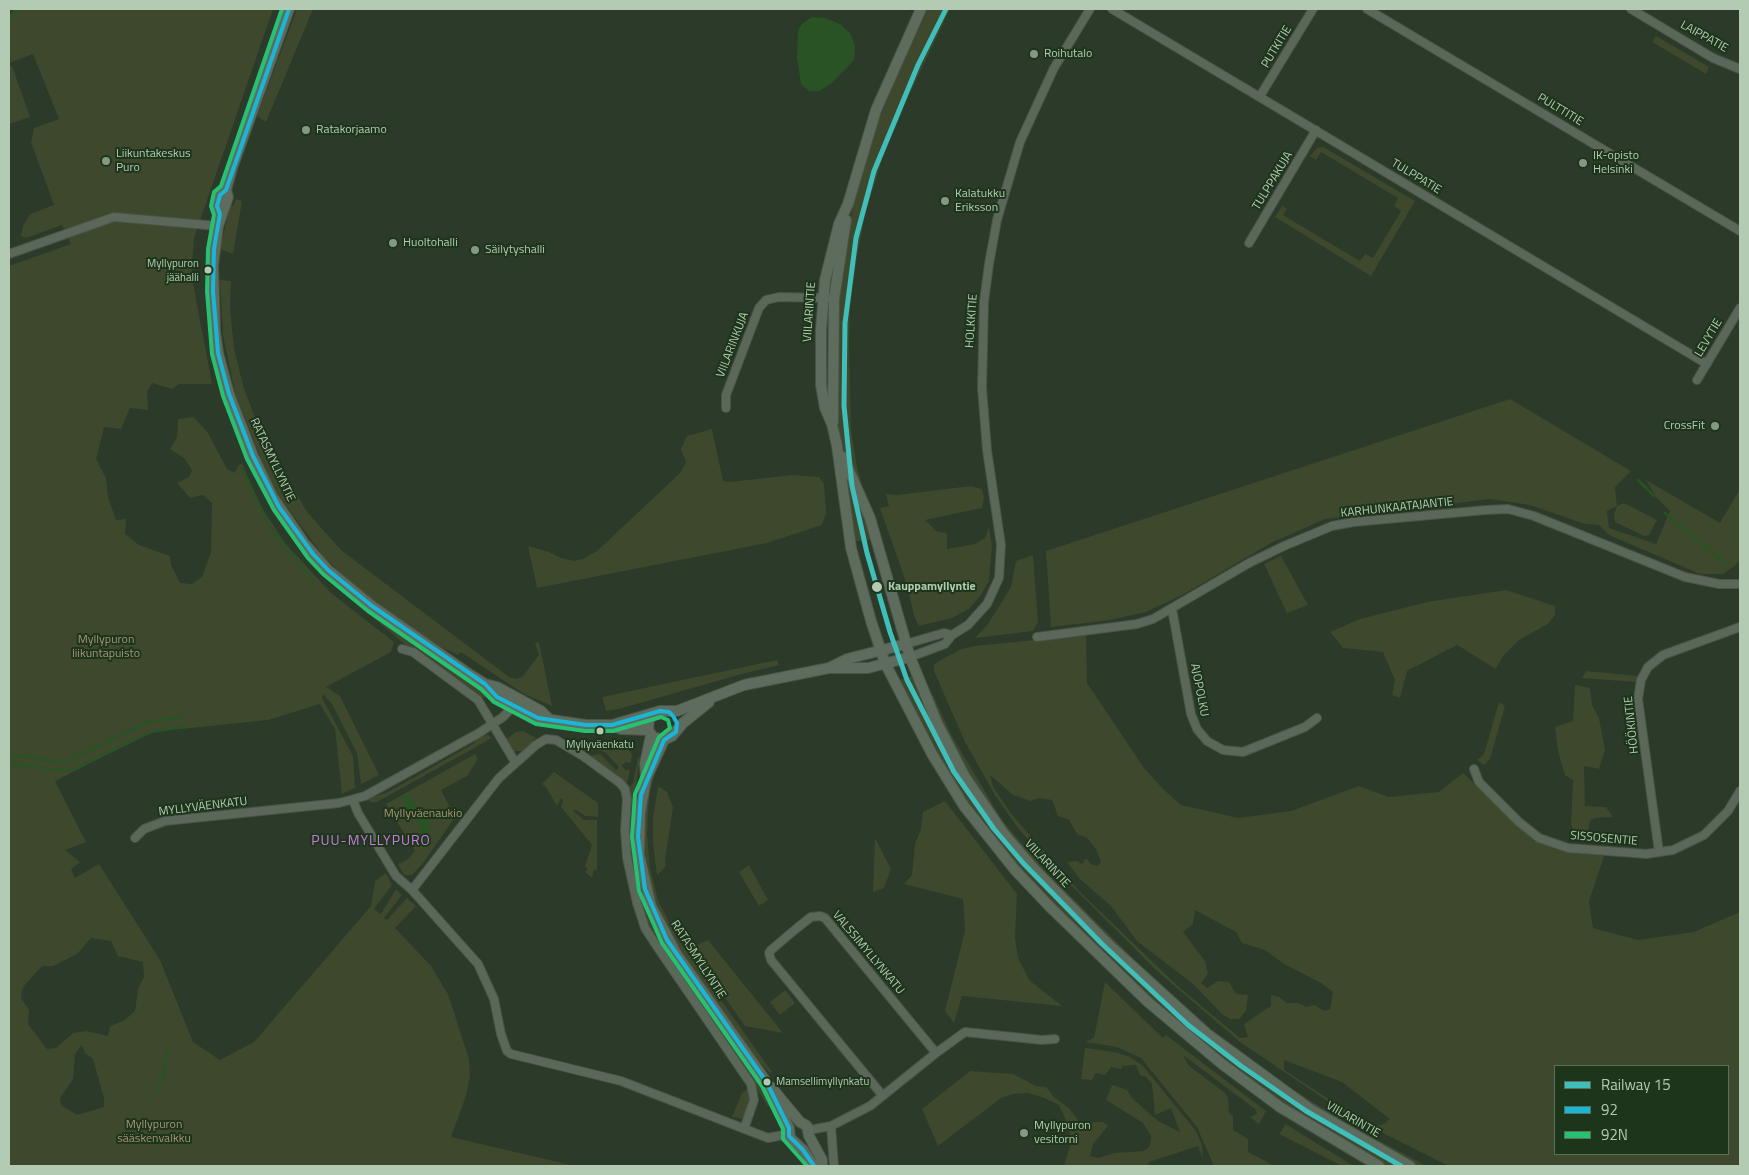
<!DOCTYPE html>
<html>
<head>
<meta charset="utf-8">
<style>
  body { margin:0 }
  #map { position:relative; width:1749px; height:1175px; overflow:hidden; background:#2b3a29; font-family:"Titillium Web",sans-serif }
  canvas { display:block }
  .frame { position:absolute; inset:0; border:10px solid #b4cbb3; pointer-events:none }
  .legend { position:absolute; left:1554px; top:1065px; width:175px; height:90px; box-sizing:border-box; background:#1d351b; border:1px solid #597158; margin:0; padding:6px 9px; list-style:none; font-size:15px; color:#b4cbb3 }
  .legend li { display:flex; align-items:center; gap:10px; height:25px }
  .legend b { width:25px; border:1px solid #597158 }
</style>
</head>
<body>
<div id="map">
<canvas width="1749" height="1175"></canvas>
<div class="frame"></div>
<ul class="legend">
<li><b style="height:6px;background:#40beba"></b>Railway 15</li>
<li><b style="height:6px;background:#1ab6d8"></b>92</li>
<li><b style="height:6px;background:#26c172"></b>92N</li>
</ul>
</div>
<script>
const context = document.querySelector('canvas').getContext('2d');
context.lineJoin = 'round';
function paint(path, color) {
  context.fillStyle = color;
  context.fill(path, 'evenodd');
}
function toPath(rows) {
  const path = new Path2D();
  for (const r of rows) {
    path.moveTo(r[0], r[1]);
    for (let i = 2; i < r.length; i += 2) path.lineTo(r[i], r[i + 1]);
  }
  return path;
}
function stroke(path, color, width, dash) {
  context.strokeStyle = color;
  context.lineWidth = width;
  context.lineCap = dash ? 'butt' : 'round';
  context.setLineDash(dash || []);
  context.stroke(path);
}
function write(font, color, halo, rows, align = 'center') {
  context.font = font + ' "Titillium Web",sans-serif';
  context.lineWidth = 4;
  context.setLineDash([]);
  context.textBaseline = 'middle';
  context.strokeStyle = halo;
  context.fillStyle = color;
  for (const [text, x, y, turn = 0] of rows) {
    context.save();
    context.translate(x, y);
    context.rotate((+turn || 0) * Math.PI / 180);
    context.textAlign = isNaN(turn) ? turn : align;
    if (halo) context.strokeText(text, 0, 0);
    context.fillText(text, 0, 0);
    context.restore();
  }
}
paint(toPath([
  [15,9,273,9,194,238,192,264,193,283,212,384,179,384,172,389,152,383,147,392,148,410,130,408,121,429,104,427,96,459,106,478,108,497,116,520,126,519,125,534,139,545,170,556,171,565,180,583,192,584,202,577,211,552,212,503,203,495,190,498,177,483,189,477,192,470,184,458,170,449,177,437,178,419,194,417,208,433,227,469,235,473,238,466,242,463,260,505,285,543,331,593,394,642,391,652,326,687,340,696,379,775,361,784,357,753,332,704,323,694,322,698,353,756,355,788,342,794,335,729,320,704,268,720,152,732,55,781,86,842,65,850,80,862,71,869,75,878,99,864,160,960,193,1042,220,1060,254,1042,371,906,375,881,386,873,392,885,374,909,381,914,396,889,402,895,384,918,387,920,407,898,416,906,395,928,431,966,448,994,469,1059,470,1076,466,1096,451,1137,575,1166,9,1166,9,266,71,244,62,225,26,238,21,236,23,226,30,214,54,205,31,142,34,128,59,119,33,54,9,63,9,15],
  [91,938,111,941,118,956,143,962,144,977,138,989,135,1011,125,1020,110,1026,108,1036,86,1031,73,1033,56,1048,47,1049,28,1024,29,1010,21,998,23,987,42,966,53,966,77,954],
  [82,1045,85,1053,93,1059,104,1098,104,1107,77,1115,61,1105,60,1098,73,1079,75,1054],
  [297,9,313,9,266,122,257,116],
  [928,9,950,9,908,97,882,160,866,211,857,256,850,307,849,343,851,429,856,462,862,486,858,487,848,465,839,434,836,384,837,306,845,248,856,191,874,132,899,69],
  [1656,36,1709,67,1706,74,1652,42],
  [12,66,30,117,9,124,9,67],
  [1323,147,1415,201,1371,276,1275,217,1282,206,1287,209,1283,215,1360,261,1365,254,1373,258,1401,211,1394,206,1398,198,1321,152,1316,160,1310,156,1317,148],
  [236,199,242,201,233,254,220,249,230,206,233,206],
  [220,280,231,281,230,308,234,349,244,389,261,433,307,512,341,550,509,677,517,679,522,677,539,655,535,643,539,642,552,706,524,694,461,652,458,655,439,646,359,590,324,557,276,492,265,469,235,392,223,336],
  [1510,399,1631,471,1615,487,1617,506,1607,511,1609,528,1656,544,1670,511,1656,497,1646,480,1720,523,1740,489,1740,559,1737,564,1723,574,1700,574,1609,535,1599,525,1585,524,1530,505,1490,499,1325,519,1271,543,1186,593,1146,612,1110,620,1051,627,1046,551],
  [712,429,723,481,730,482,793,475,819,477,824,484,826,513,822,525,767,543,537,588,528,546,549,552,561,558,574,561,583,559,597,551,681,472,686,462,681,449,687,436],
  [843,471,864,512,872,537,869,540,852,542],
  [971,486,982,489,984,498,982,508,925,520,936,531,947,533,947,549,975,544,985,538,989,527,992,546,989,581,981,595,969,609,952,618,919,626,914,616,907,585,880,508,889,506,886,494,897,495],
  [1624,503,1657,520,1649,535,1644,536,1615,522,1614,514,1617,506],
  [1033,555,1038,622,1033,631,975,638,988,624,1011,587,1016,561],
  [1281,556,1308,605,1287,613,1264,564],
  [1506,590,1555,606,1555,615,1548,624,1519,640,1503,656,1496,669,1457,645,1407,671,1400,698,1392,695,1395,680,1383,652,1343,648,1330,632,1360,619,1427,602],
  [370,611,488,694,486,697,480,697,402,642,368,613],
  [1086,635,1087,683,1144,768,1164,790,1181,805,1238,818,1291,811,1359,786,1389,797,1439,792,1463,773,1534,841,1561,851,1604,856,1589,901,1593,928,1638,940,1694,932,1740,912,1740,1166,1449,1166,1351,1117,1240,1042,1156,970,1044,858,1018,828,995,795,965,742,934,671,934,664,959,650,974,646],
  [990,775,1013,795,1030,801,1039,798,1052,800,1058,816,1069,820,1077,834,1087,838,1096,849,1101,862,1098,866,1091,864,1086,858,1082,864,1077,861,1067,862,1080,879,1111,906,1137,941,1193,984,1222,1014,1230,1019,1239,1019,1246,1011,1248,995,1236,994,1229,982,1218,981,1207,988,1201,983,1208,974,1205,961,1183,932,1193,924,1195,910,1236,932,1242,943,1265,950,1284,964,1321,983,1333,992,1330,1009,1325,1011,1314,1005,1306,1007,1298,1003,1287,1003,1279,997,1271,995,1271,1006,1244,1024,1248,1037,1240,1038,1180,988,1081,893,1013,816,993,787],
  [1284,1060,1342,1082,1390,1119,1382,1125,1372,1125,1353,1115,1284,1070],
  [1555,1066,1728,1066,1728,1154,1555,1154],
  [777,660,779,665,738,675,619,709,606,711,602,697],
  [1586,671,1639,676,1636,682,1582,678],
  [912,676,942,747,974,800,991,824,1081,922,1157,996,1240,1064,1298,1105,1404,1166,1384,1166,1317,1128,1187,1034,1032,886,954,786,897,681],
  [1575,685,1590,688,1592,705,1599,718,1605,750,1599,769,1584,766,1585,806,1606,807,1613,817,1594,818,1590,821,1586,840,1576,837,1571,824,1573,780,1565,775,1558,752,1555,727,1573,721],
  [932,693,952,736,1002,820,1047,873,1154,979,1211,1029,1289,1087,1351,1126,1427,1166,1417,1166,1401,1158,1328,1117,1180,1008,1029,860,980,794,951,744,930,694],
  [1499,702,1505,706,1490,759,1484,765,1477,760,1484,754],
  [523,731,536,738,523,751,512,751,506,739,516,732],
  [488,735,492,738,377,802,370,802,369,798,388,792,473,744,479,737],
  [578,742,616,745,628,749,632,754,631,763,626,762,622,765,625,770,630,770,627,783,625,784,589,756,600,754,616,770,619,767,605,752,594,749,584,751,576,746],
  [475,754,478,759,467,776,441,790,455,817,424,862,412,875,404,875,398,864,407,860,415,851,386,804],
  [640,756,633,808,632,838,634,865,647,911,666,949,767,1095,772,1104,768,1107,750,1077,662,950,643,912,631,865,628,838,628,788,633,783,638,758],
  [655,770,649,798,647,834,650,868,658,900,677,938,772,1072,770,1073,748,1050,671,939,652,896,642,838,647,789],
  [554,772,598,803,598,817,585,816,576,810,573,811,584,820,597,820,597,871,594,869,592,878,585,872,588,869,585,866,592,845,561,807,563,800,561,798,557,806,546,787,542,784],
  [658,786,667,792,673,807,665,860,666,866,657,875,653,843,653,819],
  [945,801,1017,894,1015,938,1018,958,1029,980,1062,1006,962,996,954,1023,945,1011,965,931,963,899,904,884,912,875,915,844,921,829,923,812],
  [875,838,891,869,884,888,873,892],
  [749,865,768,900,759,906,739,872],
  [708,940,783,1033,745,1026,690,948],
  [1105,982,1163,1038,1166,1035,1266,1111,1259,1124,1250,1117,1257,1114,1255,1109,1183,1055,1189,1066,1224,1092,1228,1098,1229,1113,1233,1116,1233,1130,1248,1139,1248,1152,1275,1166,1214,1166,1197,1127,1141,1058,1117,1047,1085,1042,1094,1038],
  [785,990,795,1003,780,1015,770,1002],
  [1085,1048,1115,1052,1130,1057,1143,1066,1196,1131,1202,1145,1203,1160,1198,1146,1149,1162,1148,1166,1064,1166,1071,1142,1069,1127,1059,1105,1042,1097,1028,1093,1013,1094,1001,1098,938,1146,922,1109,970,1071,1013,1074,1036,1086,1046,1087,1054,1097,1069,1108,1080,1123,1103,1122,1108,1126,1093,1144,1090,1156,1099,1158,1114,1153,1144,1151,1150,1146,1151,1136,1143,1123,1106,1100,1112,1085,1127,1090,1132,1098,1158,1121,1180,1132,1171,1108,1155,1115,1152,1084,1146,1077,1140,1075,1136,1065,1122,1066,1122,1069,1111,1067,1105,1075,1096,1073,1092,1080,1081,1079],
  [749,1087,753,1093,745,1119,732,1117,742,1093],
  [1286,1124,1303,1135,1354,1166,1342,1166,1279,1134]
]), '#3e482c');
paint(toPath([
  [812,17,825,18,840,24,850,33,855,45,854,60,832,83,819,91,809,91,801,84,797,58,798,30,802,24],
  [404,794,410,797,421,814,425,814,428,818,430,822,426,851,419,844,421,839,420,822,414,819,406,807,405,799,398,797]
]), '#295325');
stroke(toPath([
  [9,20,20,9],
  [242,468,270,527,313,581],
  [1638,480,1654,496],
  [1665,513,1725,563],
  [9,754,63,763,148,722,182,717],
  [9,763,55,770,75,769,151,732,187,726],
  [166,1058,168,1048],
  [158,1091,160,1083,163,1079,165,1063]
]), '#295325', 2.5);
const street = toPath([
  [1112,9,1707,364],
  [1367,9,1740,231],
  [1631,9,1713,58,1740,69],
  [1260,96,1313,9],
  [1249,243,1316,130],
  [9,254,114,217,218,226],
  [1697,380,1740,308],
  [726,408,726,395,759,308,766,300,779,297,827,298],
  [1172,609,1191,714,1197,729,1207,741,1223,750,1243,752,1305,727,1317,718],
  [1037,637,1137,624,1153,619,1249,563,1284,546,1332,526,1354,522,1486,510,1508,509,1534,516,1685,577,1719,584,1740,584],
  [906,644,944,633,952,635],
  [402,649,413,652,478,700,515,762],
  [910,657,945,644,952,635,968,625,987,604,999,578,1001,545,987,450,982,388,984,302,989,264,997,220,1020,142,1054,68,1090,9],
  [1474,769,1479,782,1519,822,1539,838,1568,848,1634,853,1646,854,1673,850,1704,835,1728,811,1740,791],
  [353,800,358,813,396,876,412,890,478,964,494,999,501,1034,507,1051,511,1054,621,1081,768,1138,788,1134],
  [135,838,144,829,165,821,339,803,365,796,479,733,503,717,517,702],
  [1659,852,1638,699,1641,680,1648,667,1663,655,1740,627],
  [412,890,499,778,536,745,546,739,556,740,583,756,620,783,625,789,627,799,625,830,627,858,637,903,645,928,658,948,751,1084,754,1100,744,1129],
  [883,1096,771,960,769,953,771,950,797,928,811,917,820,916,825,918,936,1053],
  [831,1126,834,1166],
  [809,1130,831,1126,870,1106,936,1053,965,1032,1042,1040,1055,1039]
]);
const secondary = toPath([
  [289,9,232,168,226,190,228,197,218,226,213,265,215,331,218,353,229,394,253,456,272,496,304,543,328,570,372,606,469,674,485,684,497,687,541,711,548,718],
  [921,9,876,110,848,204,839,224,825,280,821,330,821,385,825,408,832,424,837,446,851,548,871,621,885,663,932,754,964,806,1015,870,1050,907,1148,1002,1222,1064,1280,1107,1379,1166],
  [220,214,217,206,220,195,226,190],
  [833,422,834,299,846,220],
  [843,457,870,518,910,657,937,723,965,777,1004,834,1034,869,1108,944,1206,1033,1310,1109,1410,1166],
  [830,668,868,668,910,657],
  [485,684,491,693,538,718,586,725,612,725,660,711,677,711,744,685,829,668,847,659,906,644],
  [655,713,649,719,648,730,653,737,664,740,672,736,683,723,709,702],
  [612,725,621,729,648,730],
  [664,740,646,779,640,813,639,855,651,906,677,955,767,1083,789,1128,790,1138,803,1150,814,1166],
  [646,778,645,764,651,735],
  [771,1087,800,1122,807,1126,809,1136,822,1160,822,1166]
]);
stroke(street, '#485447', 10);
stroke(secondary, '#485447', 12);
stroke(street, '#5a6759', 8);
stroke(secondary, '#5e6c5e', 10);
stroke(toPath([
  [289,9,226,190,220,195,217,206,220,214,214,249,213,291,218,353,229,394,253,456,279,507,313,554,328,570,372,606,485,684,497,697,538,718,586,725,612,725,660,711,669,712,673,716,677,723,676,732,664,740,641,795,638,837,645,889,667,940,767,1083,789,1128,789,1136,803,1150,814,1166]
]), '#1ab6d8', 4);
stroke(toPath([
  [282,9,221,186,214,192,211,206,214,215,208,249,207,291,212,354,223,396,247,459,274,510,308,558,323,574,368,611,481,689,494,702,536,724,585,731,613,731,661,717,668,720,670,728,659,737,635,794,632,837,639,891,662,943,762,1086,783,1129,783,1139,807,1166]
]), '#26c172', 4);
stroke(toPath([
  [946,9,918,65,874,171,856,238,845,323,844,406,852,486,867,553,890,632,907,680,954,772,994,829,1023,863,1102,944,1188,1025,1241,1066,1306,1111,1401,1166]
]), '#40beba', 5);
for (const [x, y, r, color] of [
  [1034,54,5,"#849883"],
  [306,130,5,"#849883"],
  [106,161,5,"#849883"],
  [1583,163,5,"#849883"],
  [945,201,5,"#849883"],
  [393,243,5,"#849883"],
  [475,250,5,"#849883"],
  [208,270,4.5,"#b4cbb3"],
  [1715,426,5,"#849883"],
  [877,587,6,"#b4cbb3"],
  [600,731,4.5,"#b4cbb3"],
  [767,1082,4.5,"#b4cbb3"],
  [1024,1133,5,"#849883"]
]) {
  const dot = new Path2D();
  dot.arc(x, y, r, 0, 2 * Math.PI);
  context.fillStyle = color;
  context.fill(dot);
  stroke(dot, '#1d351b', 2);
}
write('11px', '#b4cbb3', '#1d351b', [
  ["Myllypuron",199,264],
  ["jäähalli",199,278],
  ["Myllyväenkatu",600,745,"center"],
  ["Mamsellimyllynkatu",776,1082,"left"]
], 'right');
write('12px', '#b4cbb3', '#1d351b', [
  ["LAIPPATIE",1704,37,29],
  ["PUTKITIE",1277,47,-59],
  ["PULTTITIE",1560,110,31],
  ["TULPPATIE",1416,177,31],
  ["TULPPAKUJA",1273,181,-59],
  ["VIILARINTIE",810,312,-86],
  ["HOLKKITIE",972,321,-86],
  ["LEVYTIE",1709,338,-59],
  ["VIILARINKUJA",733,345,-69],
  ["RATASMYLLYNTIE",272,460,65],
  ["KARHUNKAATAJANTIE",1397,508,-6],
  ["AJOPOLKU",1199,690,79],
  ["HÖÖKINTIE",1632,725,-96],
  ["MYLLYVÄENKATU",203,807,-7],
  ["SISSOSENTIE",1604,839,5],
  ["VIILARINTIE",1047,864,47],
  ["VALSSIMYLLYNKATU",868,953,50],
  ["RATASMYLLYNTIE",698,960,57],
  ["VIILARINTIE",1353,1120,30]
]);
write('12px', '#b4cbb3', '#1d351b', [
  ["Roihutalo",1044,54],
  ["Ratakorjaamo",316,130],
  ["Liikuntakeskus",116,154],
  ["Puro",116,168],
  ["IK-opisto",1593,156],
  ["Helsinki",1593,170],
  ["Kalatukku",955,194],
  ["Eriksson",955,208],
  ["Huoltohalli",403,243],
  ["Säilytyshalli",485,250],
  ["CrossFit",1705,426,"right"],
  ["Myllypuron",1034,1126],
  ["vesitorni",1034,1140]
], 'left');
write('bold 12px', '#b4cbb3', '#1d351b', [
  ["Kauppamyllyntie",888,587]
], 'left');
write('12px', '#a89376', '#1d351b', [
  ["Myllypuron",106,640],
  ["liikuntapuisto",106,654],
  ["Myllyväenaukio",423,814],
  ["Myllypuron",154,1125],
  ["sääskenvalkku",154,1139]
]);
context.letterSpacing = '1px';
write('14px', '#cd7be5', '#1d351b', [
  ["PUU-MYLLYPURO",371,842]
]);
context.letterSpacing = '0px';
</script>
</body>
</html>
